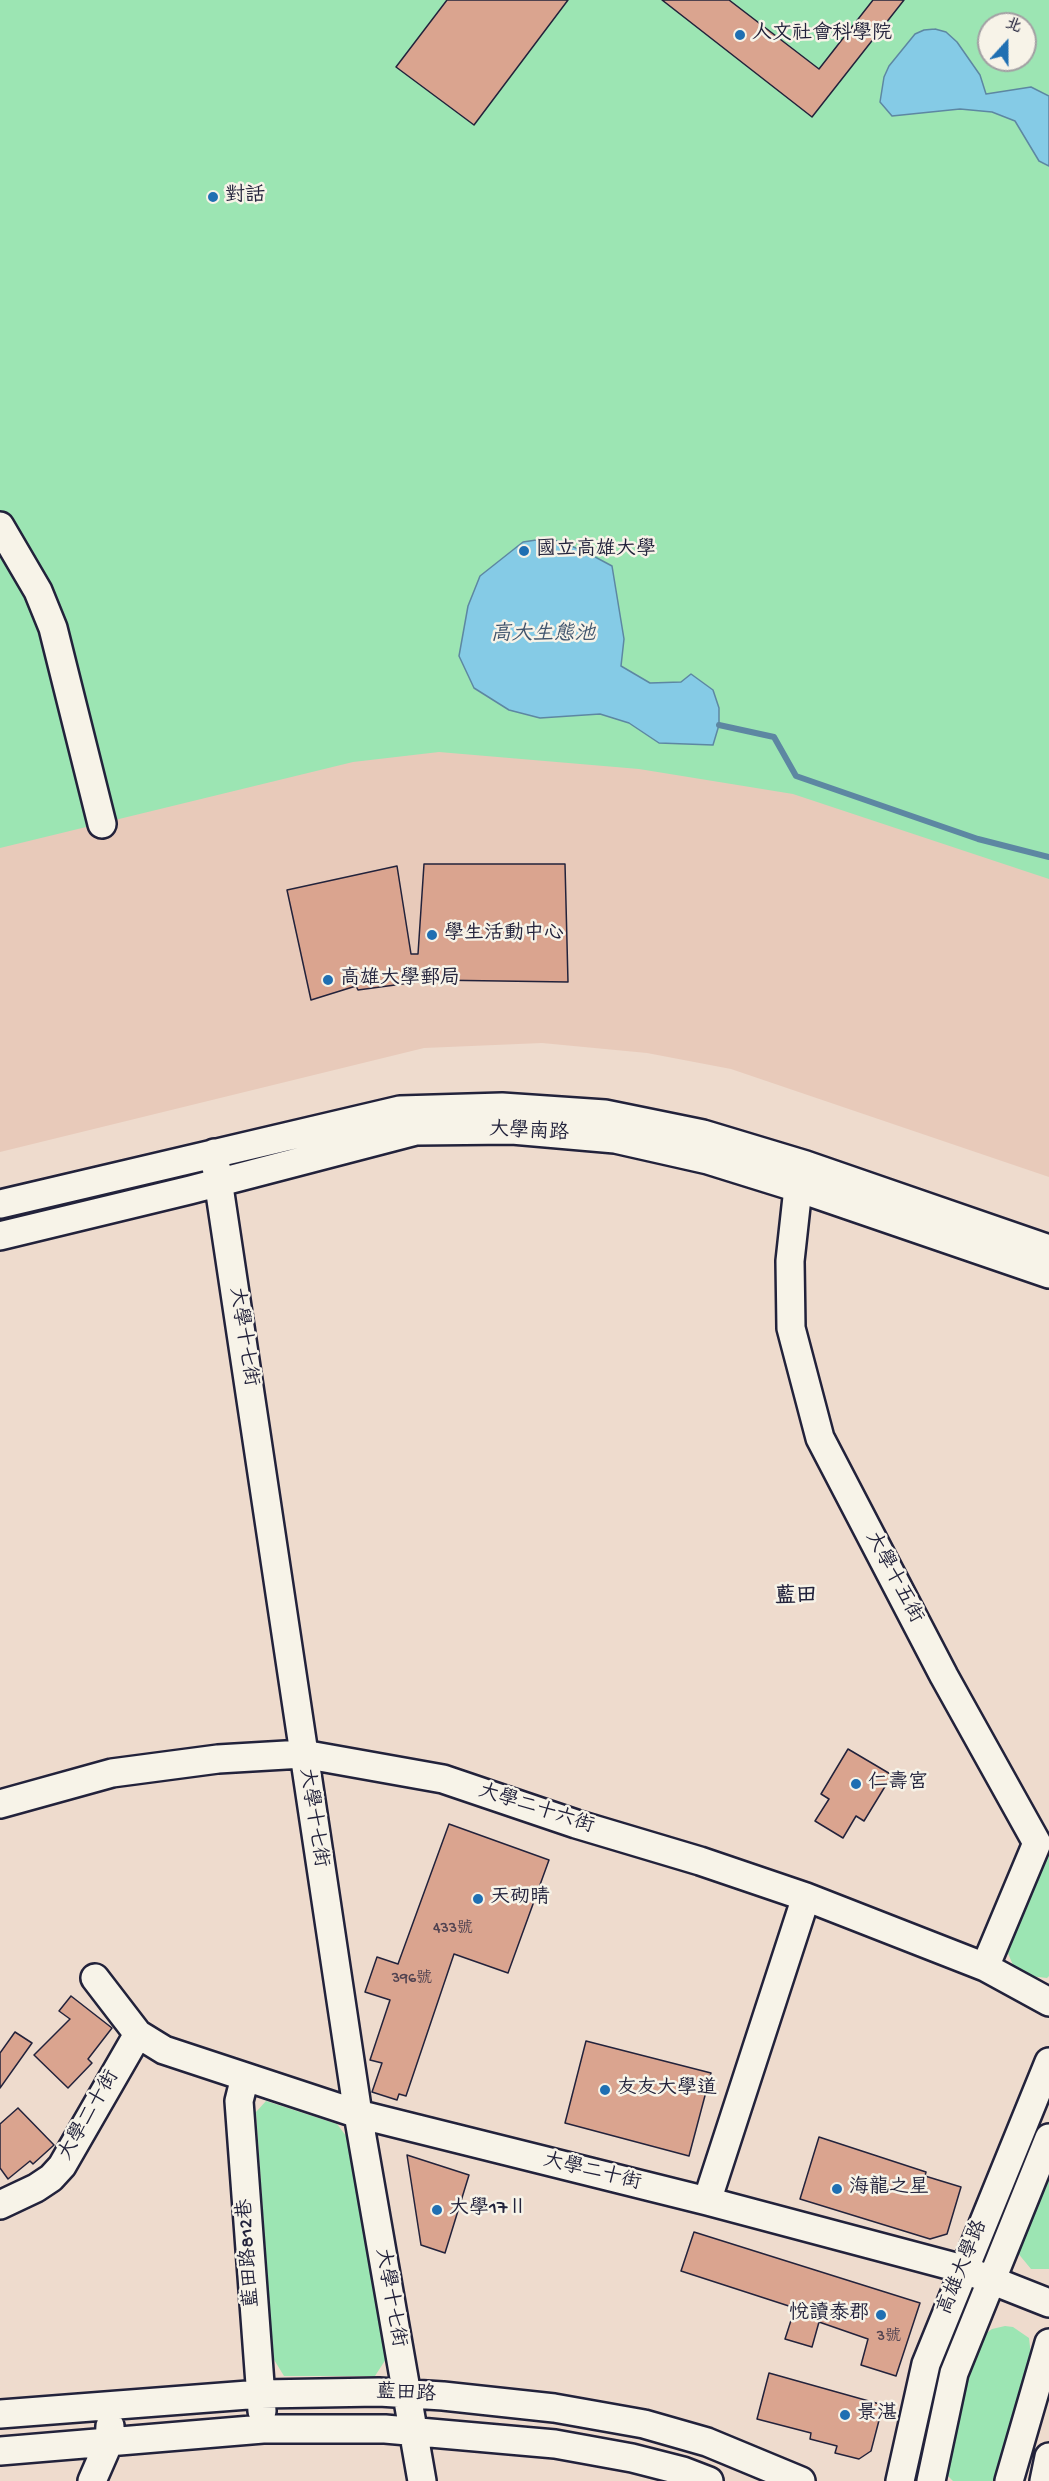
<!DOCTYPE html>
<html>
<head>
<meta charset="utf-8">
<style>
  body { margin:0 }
  #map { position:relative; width:1049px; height:2481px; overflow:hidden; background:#eedbcd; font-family:"Gochi Hand","LXGW WenKai TC",sans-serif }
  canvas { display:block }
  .north { position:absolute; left:977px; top:12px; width:60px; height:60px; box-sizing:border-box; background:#f7f3e8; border:2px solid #a29fa3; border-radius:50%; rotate:21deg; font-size:16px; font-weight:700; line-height:24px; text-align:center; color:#22223b }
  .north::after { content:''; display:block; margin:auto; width:21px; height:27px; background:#1f6fb2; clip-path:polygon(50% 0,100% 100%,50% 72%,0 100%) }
</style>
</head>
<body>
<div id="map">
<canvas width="1049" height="2481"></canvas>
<div class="north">北</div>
</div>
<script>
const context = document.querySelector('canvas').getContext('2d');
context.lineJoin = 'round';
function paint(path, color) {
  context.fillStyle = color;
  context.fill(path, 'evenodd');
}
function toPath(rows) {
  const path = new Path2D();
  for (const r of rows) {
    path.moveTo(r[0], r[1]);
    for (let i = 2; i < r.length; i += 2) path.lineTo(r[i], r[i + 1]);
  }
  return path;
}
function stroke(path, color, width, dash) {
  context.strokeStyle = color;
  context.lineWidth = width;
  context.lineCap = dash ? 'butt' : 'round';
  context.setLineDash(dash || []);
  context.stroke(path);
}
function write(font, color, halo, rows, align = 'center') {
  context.font = font + ' "Gochi Hand","LXGW WenKai TC",sans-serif';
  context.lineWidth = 5;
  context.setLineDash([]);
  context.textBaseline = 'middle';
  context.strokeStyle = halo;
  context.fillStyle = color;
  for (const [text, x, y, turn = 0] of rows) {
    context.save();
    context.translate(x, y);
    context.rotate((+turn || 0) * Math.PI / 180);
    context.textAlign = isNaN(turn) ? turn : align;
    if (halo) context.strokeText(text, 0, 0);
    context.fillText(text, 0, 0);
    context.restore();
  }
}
paint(toPath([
  [0,0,1049,0,1049,1177,731,1069,647,1053,542,1043,424,1048,0,1152],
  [989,24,1025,24,1025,60,989,60]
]), '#e8caba');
paint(toPath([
  [0,0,1049,0,1049,879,793,794,639,769,439,752,353,762,0,848],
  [989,24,1025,24,1025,60,989,60],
  [1049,1850,1049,1976,1047,1978,1030,1976,1013,1965,1007,1951],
  [266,2101,337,2124,350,2141,386,2359,375,2376,284,2376,273,2358,256,2112],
  [1049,2168,1049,2269,1031,2269,1017,2252],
  [1005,2326,1013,2327,1029,2338,1031,2356,1030,2374,996,2481,953,2481,942,2470,973,2353,981,2337,992,2329]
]), '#9ce5b3');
const water = toPath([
  [935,29,946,32,957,42,980,75,986,94,1031,87,1049,96,1049,166,1039,161,1015,121,992,112,960,109,892,116,880,102,884,77,889,66,915,34,924,30,935,29],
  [549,538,584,551,612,566,624,639,621,666,650,683,681,682,691,674,713,690,719,708,719,725,713,745,659,743,629,723,600,714,540,718,509,710,474,688,459,656,468,606,480,576,523,542,549,538]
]);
paint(water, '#85cbe6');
stroke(water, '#5d87a2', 1.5);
stroke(toPath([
  [719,725,774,737,796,776,978,839,1049,857]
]), '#5d87a2', 6);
const building = toPath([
  [447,0,568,0,474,125,396,67,447,0],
  [662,0,729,0,819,69,873,0,904,0,812,117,662,0],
  [424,864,565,864,568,982,432,980,358,990,356,986,311,1000,287,890,397,866,411,954,418,954,424,864],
  [848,1749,892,1775,864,1821,856,1816,843,1838,815,1821,829,1799,821,1794,848,1749],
  [449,1824,549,1860,508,1973,454,1954,406,2096,399,2094,397,2100,372,2092,382,2063,370,2060,390,2000,365,1992,377,1957,398,1964,449,1824],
  [71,1996,112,2028,88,2059,92,2063,68,2088,34,2055,70,2019,59,2011,71,1996],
  [15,2032,32,2043,0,2088,0,2053,15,2032],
  [586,2041,711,2073,689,2156,565,2123,586,2041],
  [18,2108,54,2145,33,2164,30,2161,8,2179,0,2168,0,2124,18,2108],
  [819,2137,926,2172,925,2176,961,2187,947,2234,930,2239,800,2199,819,2137],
  [407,2155,469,2175,445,2253,421,2245,407,2155],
  [694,2232,920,2303,896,2376,861,2365,868,2339,819,2322,812,2347,785,2339,795,2308,681,2271,694,2232],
  [769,2373,883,2405,871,2451,859,2459,835,2453,837,2446,810,2439,811,2433,757,2419,769,2373]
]);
paint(building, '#daa48f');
stroke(building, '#22223b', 1.5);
const minor = toPath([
  [0,526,38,591,53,628,102,824],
  [214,1153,358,2114,422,2481],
  [804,1172,798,1188,790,1261,791,1328,820,1438,944,1676,1037,1843,985,1967],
  [0,1204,400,1110,502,1107,605,1114,703,1134,806,1165,1049,1249],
  [0,1236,190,1190,416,1131,512,1130,615,1139,708,1160,798,1188,1049,1274],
  [0,1804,112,1773,218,1759,303,1754,443,1779,576,1824,700,1861,806,1897,985,1967,1049,2002],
  [95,1978,138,2034,164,2050,358,2114,707,2201,963,2269,1049,2303],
  [245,2077,239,2101,262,2411],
  [707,2201,806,1897],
  [0,2205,36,2188,51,2178,62,2166,138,2034],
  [0,2414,261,2394,379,2392,443,2396,554,2408,644,2424,707,2442,801,2481],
  [0,2451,263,2429,385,2429,555,2444,632,2458,683,2471,709,2481],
  [92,2481,109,2442,110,2426],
  [900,2481,926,2364,1049,2062],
  [931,2481,954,2373,1049,2138],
  [1009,2481,1049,2343],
  [1044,2481,1049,2457]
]);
stroke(minor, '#22223b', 32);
stroke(minor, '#f7f3e8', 27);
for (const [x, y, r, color] of [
  [740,35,6,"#1f6fb2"],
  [213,197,6,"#1f6fb2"],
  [524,551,6,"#1f6fb2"],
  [432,935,6,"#1f6fb2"],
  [328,980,6,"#1f6fb2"],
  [856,1784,6,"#1f6fb2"],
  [478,1899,6,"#1f6fb2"],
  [605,2090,6,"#1f6fb2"],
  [837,2189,6,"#1f6fb2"],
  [437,2210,6,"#1f6fb2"],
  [881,2315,6,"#1f6fb2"],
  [845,2415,6,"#1f6fb2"]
]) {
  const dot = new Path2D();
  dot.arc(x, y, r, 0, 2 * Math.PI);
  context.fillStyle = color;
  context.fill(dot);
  stroke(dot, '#f7f3e8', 2);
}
write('16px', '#504250', null, [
  ["433號",453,1930],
  ["396號",412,1980],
  ["3號",889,2338]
]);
write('20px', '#22223b', '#f7f3e8', [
  ["人文社會科學院",752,35],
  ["對話",225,197],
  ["國立高雄大學",536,551],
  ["學生活動中心",444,935],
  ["高雄大學郵局",340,980],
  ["仁壽宮",868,1784],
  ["天砌晴",490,1899],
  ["友友大學道",617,2090],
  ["海龍之星",849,2189],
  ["大學17Ⅱ",449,2210],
  ["悅讀泰郡",869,2315,"right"],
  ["景湛",857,2415]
], 'left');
write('20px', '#22223b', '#f7f3e8', [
  ["大學南路",529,1133,3],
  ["大學十七街",242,1337,81],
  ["大學十五街",893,1578,62],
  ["大學二十六街",536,1810,18],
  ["大學十七街",312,1818,81],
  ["大學二十街",90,2116,-60],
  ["大學二十街",592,2173,14],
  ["藍田路812巷",250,2253,-94],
  ["高雄大學路",964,2268,-68],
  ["大學十七街",389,2298,80],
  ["藍田路",406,2395,3]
]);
write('italic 21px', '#40556e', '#f7f3e8', [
  ["高大生態池",543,636]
]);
write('bold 21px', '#22223b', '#f7f3e8', [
  ["藍田",796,1598]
]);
</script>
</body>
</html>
